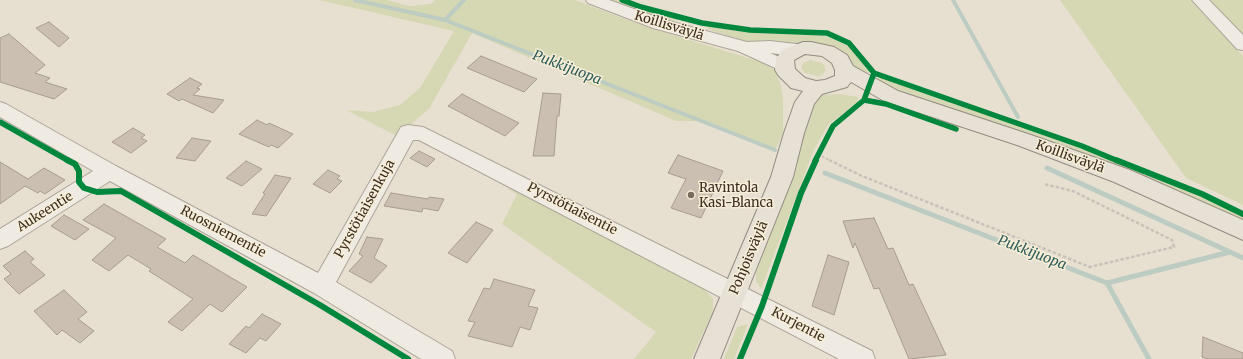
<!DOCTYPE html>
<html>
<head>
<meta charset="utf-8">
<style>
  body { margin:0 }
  canvas { display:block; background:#e7e0d1 }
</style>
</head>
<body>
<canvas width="1243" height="359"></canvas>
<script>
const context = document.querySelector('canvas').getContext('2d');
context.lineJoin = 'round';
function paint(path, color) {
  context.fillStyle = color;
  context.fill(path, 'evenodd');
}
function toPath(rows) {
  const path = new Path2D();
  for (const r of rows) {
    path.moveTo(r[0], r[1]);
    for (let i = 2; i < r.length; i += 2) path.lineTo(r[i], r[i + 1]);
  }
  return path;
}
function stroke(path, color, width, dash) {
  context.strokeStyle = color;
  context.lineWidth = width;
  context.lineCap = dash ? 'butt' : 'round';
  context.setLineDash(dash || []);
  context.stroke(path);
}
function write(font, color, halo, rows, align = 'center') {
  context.font = font + ' Merriweather,serif';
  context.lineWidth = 3;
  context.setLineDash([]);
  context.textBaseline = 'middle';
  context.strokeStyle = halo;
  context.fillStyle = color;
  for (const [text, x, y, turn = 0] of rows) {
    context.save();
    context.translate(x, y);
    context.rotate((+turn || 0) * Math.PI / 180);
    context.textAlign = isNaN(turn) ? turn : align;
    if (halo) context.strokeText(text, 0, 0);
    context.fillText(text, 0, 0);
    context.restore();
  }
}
paint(toPath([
  [319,0,387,0,409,6,431,4,435,0,575,0,641,25,764,63,774,70,780,82,783,98,783,133,775,150,700,121,676,121,472,33,429,109,397,136,346,110,373,112,400,105,420,88,454,31],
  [604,0,618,0,635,7,678,19,677,21,652,17],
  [1060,0,1190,0,1243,56,1243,205,1186,178],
  [1208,0,1243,0,1243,36],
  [708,27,745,32,812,34,829,37,849,47,868,71,866,79,832,47,818,43,804,42,786,45,762,44,737,39,707,29],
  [810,60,822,63,825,67,825,71,822,75,817,76,805,73,802,69,802,65,805,62],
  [882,78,1101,156,1200,196,1243,217,1243,224,1102,162,875,82,878,79],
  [839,94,859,97,857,102,828,125,813,152,761,289,756,281,756,273,797,167,807,108,813,100,822,95],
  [513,186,701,286,713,299,713,311,691,359,634,359,656,332,502,224,517,194,508,189],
  [748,324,734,359,724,359,737,327]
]), '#d6d7b3');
stroke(toPath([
  [355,0,445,20,775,150],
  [953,0,1018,117],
  [445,20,464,0]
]), '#bcccc2', 4);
stroke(toPath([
  [1047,168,1230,252],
  [825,173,1107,283,1230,252,1243,258],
  [1107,283,1149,359]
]), '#bcccc2', 5);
const building = toPath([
  [49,22,69,38,59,47,36,28,49,22],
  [9,34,45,65,35,73,50,78,45,82,67,89,54,99,0,82,0,38,9,34],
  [481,56,537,79,524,92,467,68,481,56],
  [190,78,202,84,197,88,200,89,193,95,224,100,213,113,182,99,179,101,167,94,190,78],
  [543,93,561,94,559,116,557,116,554,156,533,156,543,93],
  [462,94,485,106,519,123,505,136,448,106,462,94],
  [257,120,267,125,269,123,293,134,278,148,271,145,269,147,239,134,257,120],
  [133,128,145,135,141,138,147,141,131,153,112,142,133,128],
  [192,138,211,141,195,161,176,158,192,138],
  [419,151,435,159,427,167,410,158,419,151],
  [678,155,723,171,701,218,671,208,686,179,668,173,678,155],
  [246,161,262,169,242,186,226,178,246,161],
  [0,162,28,179,44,168,65,180,45,194,40,191,38,193,25,186,0,204,0,162],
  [328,170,340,176,337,179,342,181,330,193,313,184,328,170],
  [275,175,291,178,266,216,252,214,265,194,263,193,275,175],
  [391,193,428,199,429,197,444,199,438,211,423,208,422,212,384,206,391,193],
  [104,204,166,239,157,247,185,263,193,255,247,287,222,312,210,304,182,331,168,322,193,299,149,271,151,269,128,255,109,271,92,260,116,238,83,220,104,204],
  [64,215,89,229,75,240,51,226,64,215],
  [874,218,888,249,893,248,909,285,913,284,946,355,909,359,879,288,874,289,855,243,853,248,843,221,874,218],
  [476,222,493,230,467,263,448,253,476,222],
  [367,237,383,239,374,258,387,266,371,283,349,271,363,256,359,254,367,237],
  [25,251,34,259,30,262,45,275,19,294,4,279,11,274,3,266,25,251],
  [828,255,849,262,834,315,812,306,828,255],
  [494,279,535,290,528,306,538,308,530,330,520,327,512,347,468,336,475,322,468,321,484,288,490,289,494,279],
  [64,290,87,312,78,319,94,331,80,343,62,330,57,335,34,311,64,290],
  [262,314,281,324,266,341,260,338,246,353,229,344,246,326,249,328,262,314],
  [1203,337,1243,353,1243,359,1208,359,1202,357,1203,337]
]);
paint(building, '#cbbfb2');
stroke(building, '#a89c90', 1);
const minor = toPath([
  [586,0,609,0,665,20,747,42,770,41,796,44,802,46,804,50,802,54,796,56,770,53,790,62,793,66,790,70,784,72,738,51,653,28,588,3,586,0],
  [1192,0,1209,0,1243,35,1243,50,1237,49,1192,0],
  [0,102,6,104,116,166,318,273,401,127,408,125,423,127,872,351,875,359,839,359,419,140,413,140,336,282,452,351,455,359,421,359,314,293,110,181,8,246,0,249,0,229,93,171,0,117,0,102]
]);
const major = toPath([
  [803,42,811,42,834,47,847,55,853,66,898,91,1031,135,1130,170,1243,220,1243,240,1114,182,1017,145,884,101,851,82,847,87,822,94,814,104,804,133,793,177,720,359,694,359,771,177,784,133,795,102,803,91,791,88,778,75,775,70,776,59,782,50,803,42],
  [805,54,822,56,832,63,835,70,835,76,825,80,816,81,805,78,795,69,794,60,805,54]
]);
stroke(minor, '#ada599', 2);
stroke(major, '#928b80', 2);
stroke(toPath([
  [818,154,831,161]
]), '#c8c2b9', 2, [2.5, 2]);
stroke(toPath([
  [829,160,862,176,1090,267,1174,247,1172,240,1073,191,1044,184]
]), '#c8c2b9', 2.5, [3.5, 2]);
paint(minor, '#efebe3');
paint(major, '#e6e1d4');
stroke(toPath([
  [622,0,641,7,702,23,750,30,827,33,849,43,874,73,1082,146,1118,161],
  [864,100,886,104,956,129],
  [0,122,69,161],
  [815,161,833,126,864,100,874,73]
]), '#00873e', 5.5);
stroke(toPath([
  [67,160,75,164,79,171,79,182,84,188,97,192,121,191,320,305,408,359],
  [1116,160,1202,194,1243,214],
  [740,359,762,306,801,193,816,160]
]), '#00873e', 6);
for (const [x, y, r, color] of [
  [691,195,4,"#786c5e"]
]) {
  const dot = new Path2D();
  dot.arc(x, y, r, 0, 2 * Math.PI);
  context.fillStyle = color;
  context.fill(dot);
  stroke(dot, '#f7eed8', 1.5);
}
write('13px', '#3d2e20', '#f7eed8', [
  ["Koillisväylä",669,26,17],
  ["Koillisväylä",1070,157,20],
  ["Pyrstötiaisenkuja",365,209,-61],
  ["Pyrstötiaisentie",572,209,27],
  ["Aukeentie",45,212,-32],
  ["Ruosniementie",223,232,28],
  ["Pohjoisväylä",749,258,-67],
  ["Kurjentie",798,325,28]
]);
write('13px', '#3d2e20', '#f7eed8', [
  ["Ravintola",699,188],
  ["Kasi-Blanca",699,203]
], 'left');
write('italic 14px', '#2f5d5a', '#f7eed8', [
  ["Pukkijuopa",567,68,21],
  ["Pukkijuopa",1032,253,21]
]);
</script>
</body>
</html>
